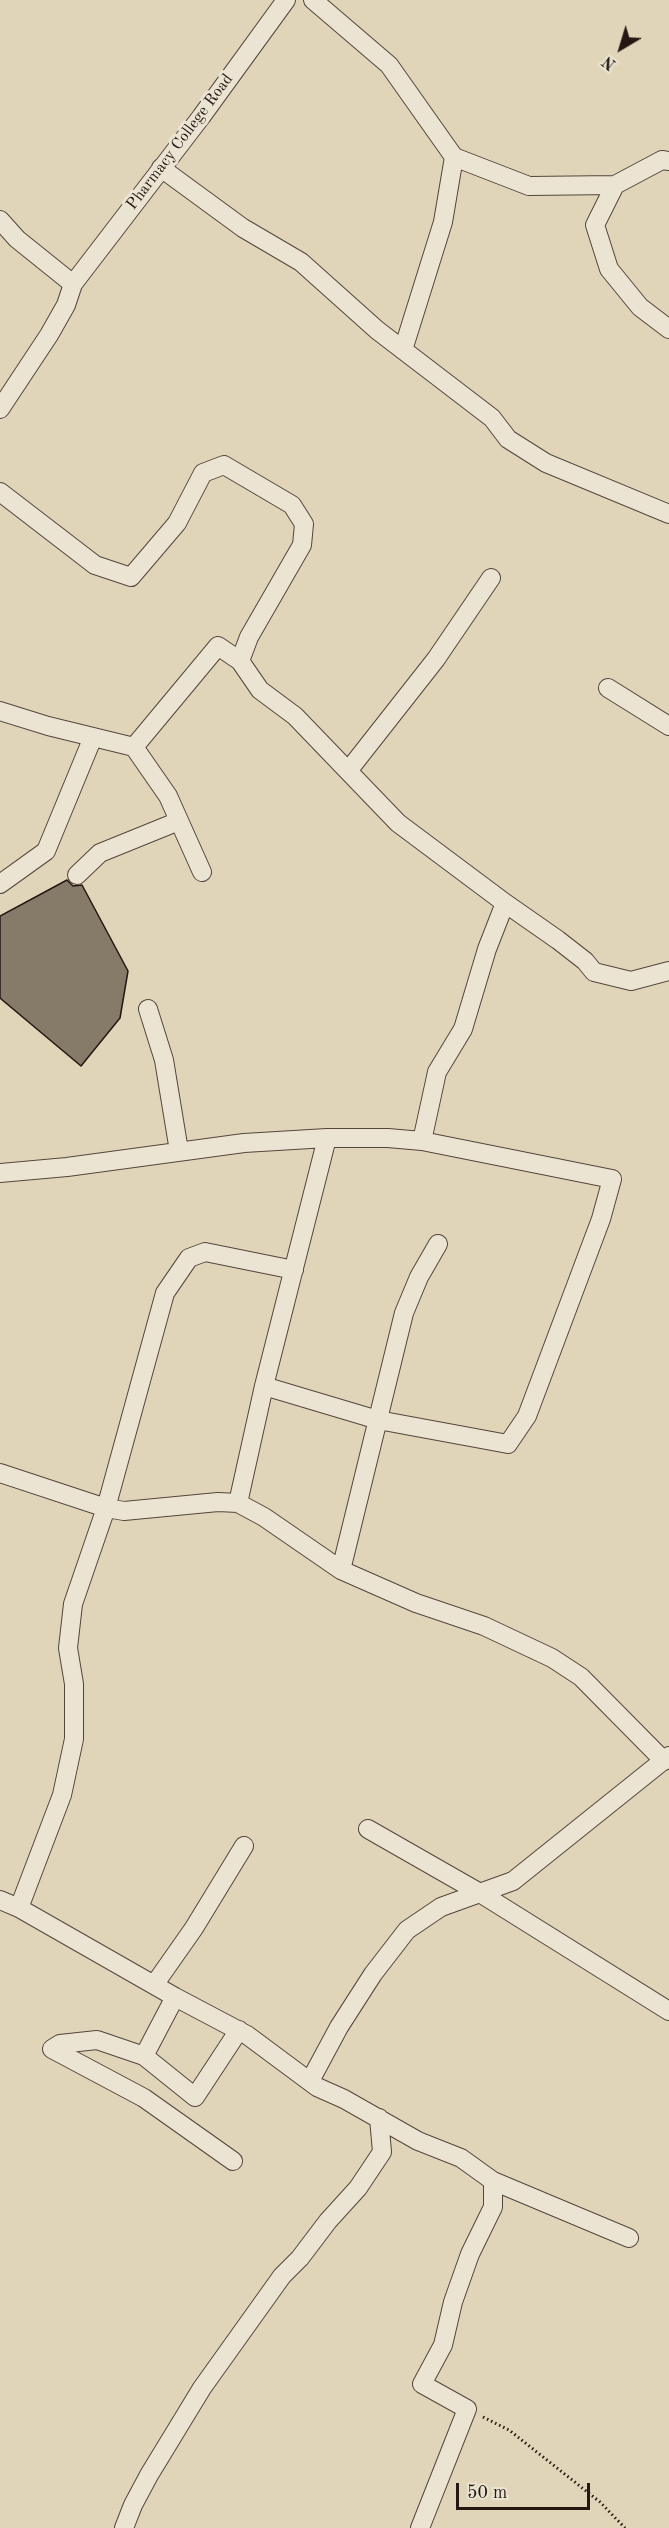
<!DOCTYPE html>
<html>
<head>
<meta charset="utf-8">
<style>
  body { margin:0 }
  #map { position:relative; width:669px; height:2528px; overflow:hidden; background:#e0d5b9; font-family:"Old Standard TT",serif }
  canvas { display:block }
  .north { position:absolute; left:591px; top:18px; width:60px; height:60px; -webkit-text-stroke:4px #ebe4d2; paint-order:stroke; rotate:218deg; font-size:16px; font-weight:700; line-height:24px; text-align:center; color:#251712 }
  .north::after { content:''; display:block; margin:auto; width:21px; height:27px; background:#251712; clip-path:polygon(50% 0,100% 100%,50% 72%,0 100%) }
  .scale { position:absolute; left:456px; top:2483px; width:134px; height:27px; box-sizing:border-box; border:3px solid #251712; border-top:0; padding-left:8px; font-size:18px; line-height:21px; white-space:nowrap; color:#251712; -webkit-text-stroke:4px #ebe4d2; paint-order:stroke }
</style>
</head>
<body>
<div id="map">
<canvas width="669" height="2528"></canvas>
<div class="north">N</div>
<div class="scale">50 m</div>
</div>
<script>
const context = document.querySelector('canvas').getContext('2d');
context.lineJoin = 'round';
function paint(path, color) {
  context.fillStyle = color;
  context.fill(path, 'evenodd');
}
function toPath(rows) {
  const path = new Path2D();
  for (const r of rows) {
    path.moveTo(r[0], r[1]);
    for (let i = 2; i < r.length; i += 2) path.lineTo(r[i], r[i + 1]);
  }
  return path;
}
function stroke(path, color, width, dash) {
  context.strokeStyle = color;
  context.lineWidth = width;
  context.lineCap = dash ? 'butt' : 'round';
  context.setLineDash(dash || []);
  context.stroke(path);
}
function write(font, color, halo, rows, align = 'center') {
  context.font = font + ' "Old Standard TT",serif';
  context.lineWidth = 6;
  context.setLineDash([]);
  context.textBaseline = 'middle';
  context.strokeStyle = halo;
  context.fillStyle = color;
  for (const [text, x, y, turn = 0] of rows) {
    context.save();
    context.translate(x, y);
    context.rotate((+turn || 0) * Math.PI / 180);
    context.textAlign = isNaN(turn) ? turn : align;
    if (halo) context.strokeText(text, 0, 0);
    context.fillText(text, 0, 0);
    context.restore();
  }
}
const building = toPath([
  [67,880,73,886,82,885,128,971,120,1018,81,1066,0,998,0,916,67,880]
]);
paint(building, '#867a69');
stroke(building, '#251712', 1.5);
const minor = toPath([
  [313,0,389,65,454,157,529,186,615,185],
  [669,161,662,160,615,185,595,225,609,269,640,307,669,329],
  [161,168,243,228,301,262,377,330,492,418,508,439,546,463,669,514],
  [0,220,17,239,73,284,66,305,49,335,0,409],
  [73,284,201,117,286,0],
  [403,350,443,222,454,157],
  [0,492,95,565,131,577,177,523,203,473,224,465,292,505,304,524,302,545,249,637,240,661,260,690,295,716,398,823,505,903,487,949,463,1029,437,1072,422,1141,388,1138,327,1138,244,1143,67,1167,0,1173],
  [608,688,669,726],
  [0,711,48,726,134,747,218,646,240,661],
  [134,747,168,796,202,872],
  [348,771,436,659,491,578],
  [77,875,100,853,179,821],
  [0,884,46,851,93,737],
  [505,903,558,940,585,961,594,972,631,981,669,971],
  [148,1009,164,1060,179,1151],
  [264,1386,327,1138],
  [0,1473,106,1508,124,1511,218,1502,238,1503,264,1517,341,1570,416,1603,484,1626,552,1658,581,1677,664,1761],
  [238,1503,264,1386,378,1420,508,1444,527,1416,601,1219,612,1179,422,1141],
  [341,1570,404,1313,419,1277,438,1244],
  [368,1829,480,1893,669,2011],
  [0,1900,19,1908,175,1997,247,2035,317,2087,344,2099,418,2141,461,2158,493,2181,493,2207,470,2254,453,2302,443,2345,422,2384,467,2409,420,2528],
  [19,1908,62,1795,74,1739,74,1684,68,1648,73,1604,106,1508,165,1293,189,1258,205,1252,294,1270],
  [154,1985,194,1928,244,1846],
  [175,1997,144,2056,195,2097,239,2030],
  [144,2056,97,2040,60,2044,52,2049,144,2098,233,2161],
  [310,2081,339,2027,373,1974,407,1930,441,1907,513,1881,669,1756],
  [493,2181,629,2238],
  [124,2528,133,2505,149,2475,202,2388,282,2276,300,2258,328,2221,358,2188,382,2152,379,2118]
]);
stroke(minor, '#54463c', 20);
stroke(toPath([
  [483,2417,509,2430,600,2502,625,2528]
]), '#251712', 3, [1.5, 3]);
stroke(minor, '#ebe4d2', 18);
write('16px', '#251712', '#ebe4d2', [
  ["Pharmacy College Road",180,142,-53]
]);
</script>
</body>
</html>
